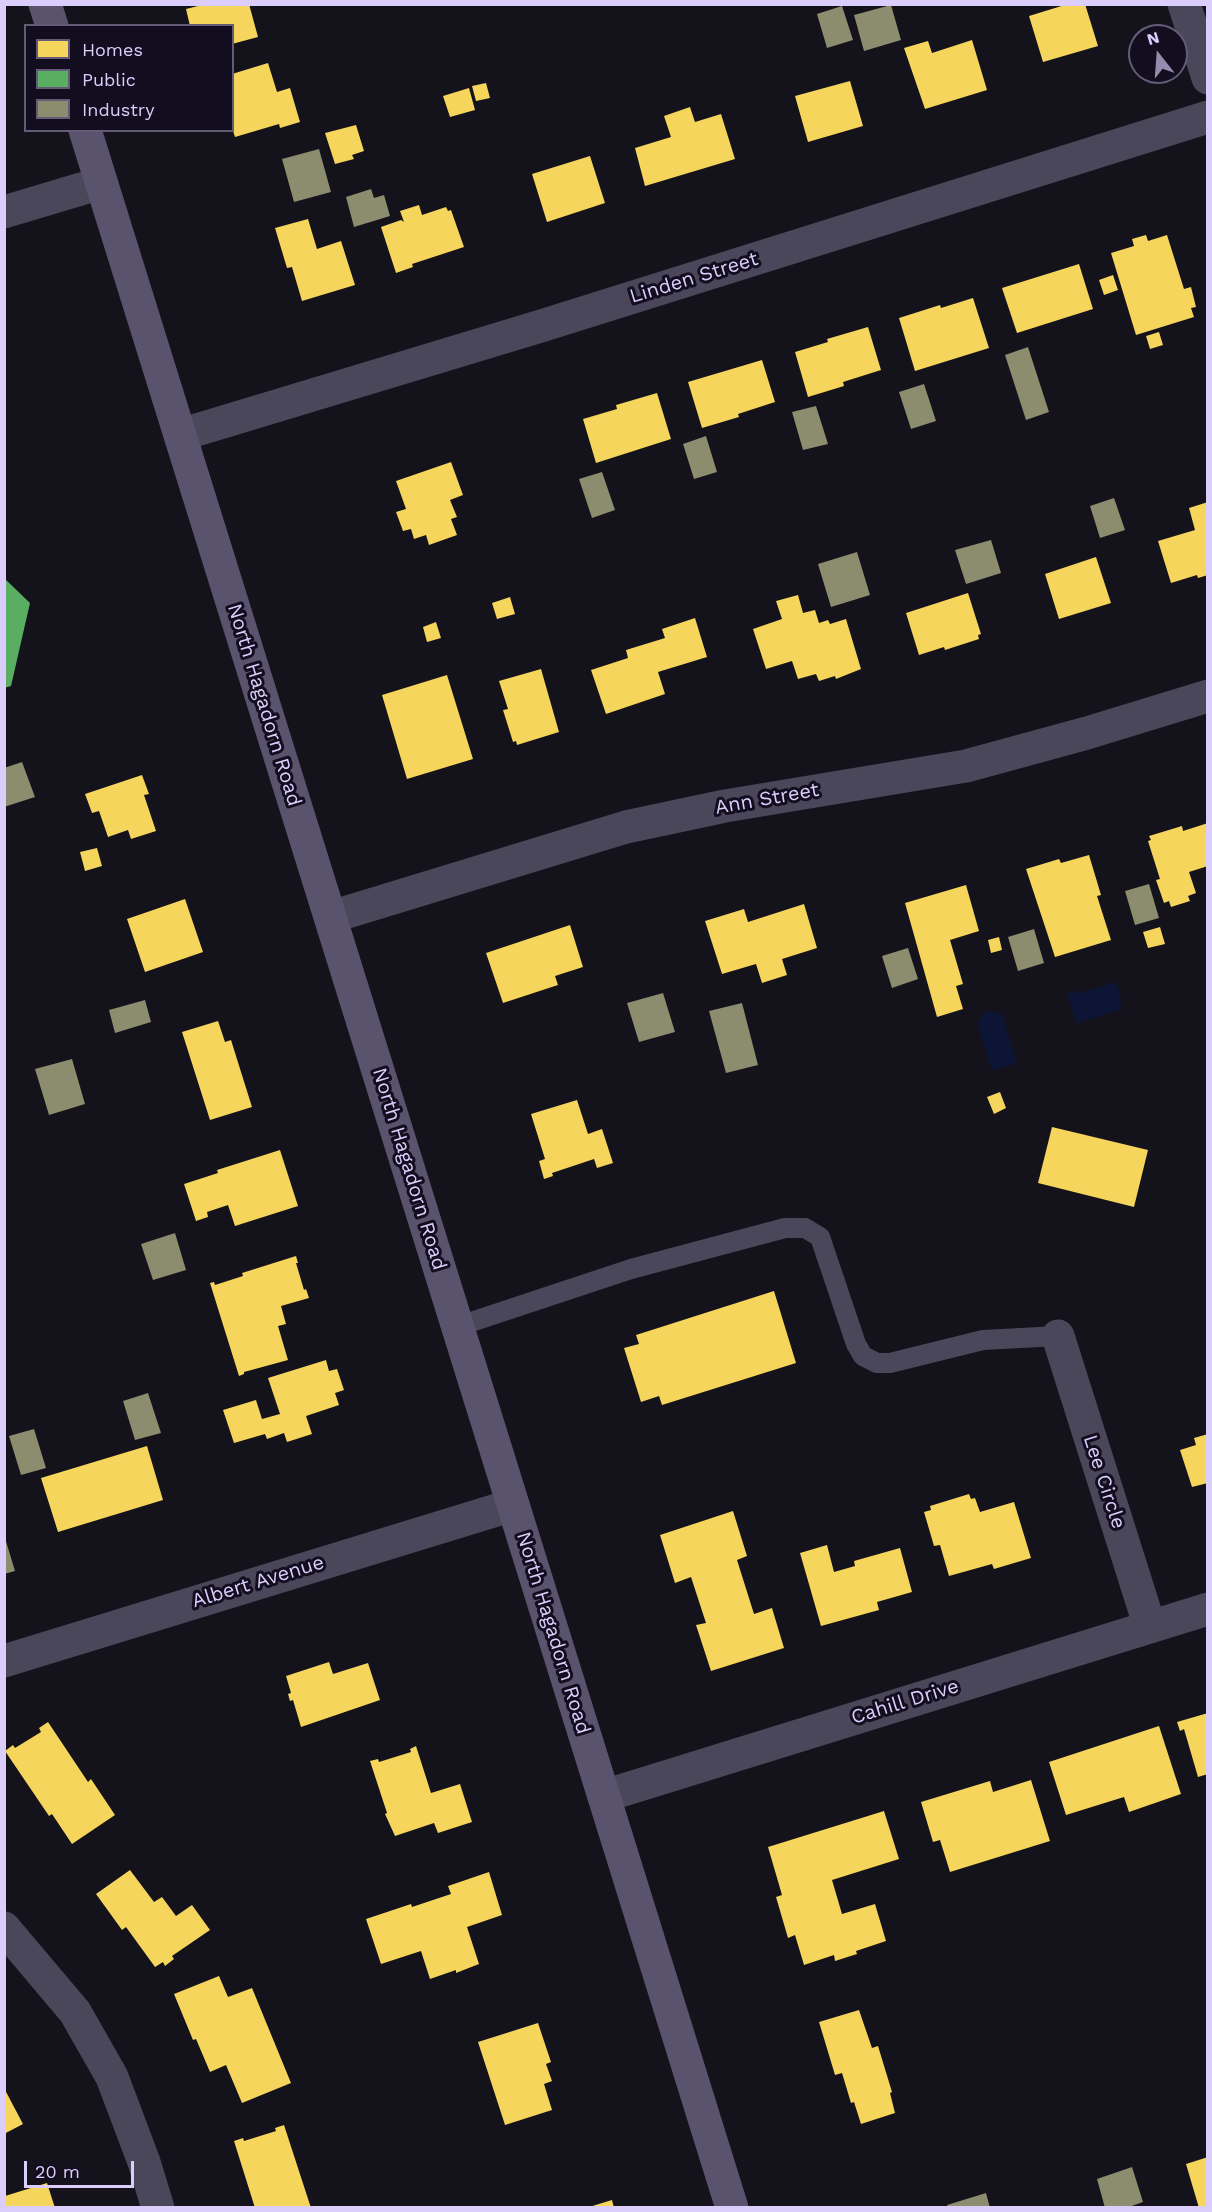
<!DOCTYPE html>
<html>
<head>
<meta charset="utf-8">
<style>
  body { margin:0 }
  #map { position:relative; width:1212px; height:2212px; overflow:hidden; background:#14121b; font-family:"Work Sans",sans-serif }
  canvas { display:block }
  .frame { position:absolute; inset:0; border:6px solid #dbcefc; pointer-events:none }
  .legend { position:absolute; left:24px; top:24px; width:210px; height:108px; box-sizing:border-box; background:#130e1f; border:2px solid #635b77; margin:0; padding:8px 10px; list-style:none; font-size:18px; color:#dbcefc }
  .legend li { display:flex; align-items:center; gap:12px; height:30px }
  .legend b { width:30px; border:2px solid #635b77 }
  .north { position:absolute; left:1128px; top:24px; width:60px; height:60px; box-sizing:border-box; background:#130e1f; border:2px solid #635b77; border-radius:50%; rotate:343deg; font-size:16px; font-weight:700; line-height:24px; text-align:center; color:#dbcefc }
  .north::after { content:''; display:block; margin:auto; width:21px; height:27px; background:#958cad; clip-path:polygon(50% 0,100% 100%,50% 72%,0 100%) }
  .scale { position:absolute; left:24px; top:2161px; width:110px; height:27px; box-sizing:border-box; border:3px solid #dbcefc; border-top:0; padding-left:8px; font-size:18px; line-height:21px; white-space:nowrap; color:#dbcefc; -webkit-text-stroke:4px #130e1f; paint-order:stroke }
</style>
</head>
<body>
<div id="map">
<canvas width="1212" height="2212"></canvas>
<div class="frame"></div>
<ul class="legend">
<li><b style="height:16px;background:#f6d55c"></b>Homes</li>
<li><b style="height:16px;background:#5aae61"></b>Public</li>
<li><b style="height:16px;background:#8c8c6e"></b>Industry</li>
</ul>
<div class="north">N</div>
<div class="scale">20 m</div>
</div>
<script>
const context = document.querySelector('canvas').getContext('2d');
context.lineJoin = 'round';
function paint(path, color) {
  context.fillStyle = color;
  context.fill(path, 'evenodd');
}
function toPath(rows) {
  const path = new Path2D();
  for (const r of rows) {
    path.moveTo(r[0], r[1]);
    for (let i = 2; i < r.length; i += 2) path.lineTo(r[i], r[i + 1]);
  }
  return path;
}
function stroke(path, color, width, dash) {
  context.strokeStyle = color;
  context.lineWidth = width;
  context.lineCap = dash ? 'butt' : 'round';
  context.setLineDash(dash || []);
  context.stroke(path);
}
function write(font, color, halo, rows, align = 'center') {
  context.font = font + ' "Work Sans",sans-serif';
  context.lineWidth = 6;
  context.setLineDash([]);
  context.textBaseline = 'middle';
  context.strokeStyle = halo;
  context.fillStyle = color;
  for (const [text, x, y, turn = 0] of rows) {
    context.save();
    context.translate(x, y);
    context.rotate((+turn || 0) * Math.PI / 180);
    context.textAlign = isNaN(turn) ? turn : align;
    if (halo) context.strokeText(text, 0, 0);
    context.fillText(text, 0, 0);
    context.restore();
  }
}
paint(toPath([
  [1117,982,1122,1009,1076,1023,1067,993,1075,991,1076,994],
  [992,1011,993,1014,998,1012,1002,1015,1016,1060,1014,1064,994,1070,991,1068,977,1023,982,1018,981,1014]
]), '#0d1537');
paint(toPath([
  [197,4,249,4,258,37,232,44,232,26,190,26,186,9,198,6],
  [1068,4,1085,4,1098,46,1043,62,1029,16],
  [972,40,987,90,925,109,904,48,928,41,932,53],
  [268,63,277,92,290,88,300,122,280,128,279,124,235,137,232,128,232,74],
  [850,81,863,126,808,142,795,96],
  [486,83,490,98,476,101,472,86],
  [469,88,475,110,450,117,443,96],
  [690,107,695,122,721,114,735,159,645,186,635,148,671,137,664,116],
  [356,125,364,151,352,155,354,159,335,164,325,133],
  [590,156,605,203,547,222,532,174],
  [419,205,422,215,446,207,448,211,451,210,464,247,412,264,413,267,396,273,381,227,401,220,404,222,400,211],
  [308,219,317,249,341,241,355,285,302,301,292,267,287,268,275,228],
  [1146,235,1148,241,1167,235,1184,289,1191,287,1196,307,1191,308,1194,317,1136,335,1111,253,1134,246,1132,239],
  [1079,264,1093,309,1017,333,1002,288],
  [1113,275,1118,290,1104,295,1099,280],
  [973,298,989,348,915,371,899,318,940,305,941,308],
  [868,327,881,370,843,382,844,386,808,397,795,352,828,342,827,339],
  [1159,332,1163,345,1150,349,1146,336],
  [762,360,775,402,738,414,739,417,702,428,688,382],
  [657,393,671,439,596,463,583,419,617,409,616,405],
  [451,462,463,495,450,500,457,517,451,519,457,535,429,545,426,535,414,539,411,529,403,531,396,512,406,509,396,481],
  [1208,502,1208,575,1198,578,1197,575,1171,583,1158,541,1195,530,1189,508],
  [1096,557,1111,603,1059,619,1045,574],
  [968,593,981,634,978,635,979,639,945,650,944,647,919,655,906,613],
  [798,595,803,613,815,610,819,623,828,620,830,624,846,619,861,669,836,679,835,676,819,681,816,674,798,679,792,661,766,669,753,629,782,619,776,601],
  [510,597,515,614,497,619,492,603],
  [695,618,707,657,658,672,665,694,606,714,591,670,628,658,626,650,665,638,662,629],
  [436,622,441,638,427,642,423,627],
  [541,669,559,732,517,745,516,741,513,742,503,710,508,709,499,681],
  [447,675,473,759,407,779,382,695],
  [142,775,149,794,144,795,156,831,131,839,128,830,108,837,99,811,92,813,85,794],
  [1208,823,1208,866,1189,872,1196,893,1188,896,1190,901,1171,907,1169,901,1164,903,1156,880,1160,879,1148,841,1151,840,1149,836,1182,826,1183,831],
  [97,848,102,866,85,871,80,852],
  [1089,855,1101,895,1097,896,1111,940,1055,957,1026,869,1059,859,1061,863],
  [966,885,979,931,950,940,963,984,956,986,963,1009,937,1017,905,903],
  [185,899,203,952,145,972,127,919],
  [804,904,817,948,782,959,787,975,762,983,756,964,722,974,705,921,744,909,748,922],
  [570,925,583,967,555,976,558,985,503,1003,486,953],
  [1160,927,1165,944,1148,948,1143,932],
  [999,937,1002,950,991,953,988,940],
  [218,1021,225,1042,231,1040,252,1107,210,1120,182,1032],
  [1000,1092,1006,1108,994,1114,987,1097],
  [577,1100,588,1134,602,1129,613,1163,597,1168,594,1159,552,1173,553,1176,544,1179,539,1161,545,1159,531,1114],
  [1052,1127,1148,1150,1134,1207,1038,1183],
  [280,1150,298,1206,235,1226,228,1205,207,1212,208,1217,196,1221,184,1184,218,1173,217,1170],
  [296,1256,298,1263,296,1263,304,1290,306,1289,309,1298,281,1306,286,1324,278,1326,288,1360,244,1372,244,1374,239,1376,210,1283,214,1282,215,1285,243,1276,242,1273],
  [774,1291,796,1363,662,1405,659,1396,641,1402,624,1348,639,1344,636,1335],
  [326,1360,329,1371,337,1369,344,1390,335,1393,339,1405,306,1416,312,1434,287,1442,284,1433,267,1439,265,1434,234,1443,223,1410,256,1400,262,1419,280,1414,268,1378],
  [1208,1434,1208,1483,1192,1487,1180,1450,1196,1445,1194,1438],
  [147,1446,163,1500,58,1532,41,1478],
  [969,1494,971,1499,975,1498,980,1512,1014,1502,1031,1558,994,1569,992,1564,949,1576,940,1545,934,1546,924,1512,931,1510,930,1506],
  [733,1511,747,1556,737,1560,754,1614,772,1608,784,1648,711,1671,696,1625,706,1623,691,1577,675,1583,660,1535],
  [827,1545,834,1572,855,1566,854,1561,900,1548,912,1592,877,1602,879,1610,821,1626,800,1553],
  [329,1662,333,1674,368,1663,380,1700,301,1727,293,1700,290,1701,288,1694,291,1693,286,1676],
  [1208,1713,1208,1774,1198,1777,1184,1729,1180,1731,1177,1722],
  [48,1722,88,1782,91,1779,115,1815,72,1844,52,1814,49,1816,5,1751,13,1745,15,1748,41,1732,39,1728],
  [1159,1726,1181,1794,1129,1812,1124,1797,1066,1815,1049,1762],
  [416,1746,431,1793,460,1784,472,1822,438,1833,434,1823,395,1836,385,1814,387,1813,370,1761,378,1759,379,1762,411,1752,410,1749],
  [1031,1780,1050,1841,950,1872,940,1840,933,1842,921,1802,990,1781,993,1792],
  [884,1811,899,1859,832,1880,842,1914,875,1904,886,1941,856,1951,857,1954,835,1961,834,1955,804,1965,795,1935,788,1938,776,1897,782,1895,768,1847],
  [130,1870,154,1902,162,1897,176,1916,192,1905,210,1930,172,1956,174,1959,165,1966,163,1962,155,1967,126,1927,122,1930,96,1894],
  [489,1872,502,1915,467,1927,479,1964,456,1973,456,1970,430,1979,421,1951,381,1964,366,1919,411,1904,412,1907,451,1894,448,1886],
  [219,1976,228,1997,252,1988,291,2083,242,2103,226,2065,210,2072,196,2039,193,2040,174,1994],
  [859,2010,872,2048,878,2046,892,2092,890,2093,895,2113,861,2124,854,2102,851,2103,842,2073,835,2075,819,2022],
  [538,2023,551,2062,546,2064,552,2081,544,2084,552,2110,505,2125,478,2042],
  [4,2088,23,2124,4,2134],
  [284,2125,311,2208,255,2208,234,2141,243,2138,244,2141,276,2131,275,2128],
  [1208,2157,1208,2208,1199,2208,1186,2164],
  [47,2183,55,2208,5,2208,5,2196],
  [612,2200,614,2208,589,2208,589,2207]
]), '#f6d55c');
paint(toPath([
  [4,578,30,603,11,686,4,688]
]), '#5aae61');
paint(toPath([
  [891,5,901,40,864,51,854,15],
  [842,6,853,40,827,48,817,14],
  [319,149,331,192,294,202,282,159],
  [371,189,374,198,384,195,390,216,354,227,346,197],
  [1028,347,1049,412,1026,420,1005,355],
  [924,384,936,421,911,429,899,392],
  [816,406,828,444,803,450,792,412],
  [706,436,717,472,694,479,683,444],
  [602,472,615,510,592,518,579,479],
  [1114,498,1125,530,1100,538,1090,506],
  [991,540,1001,573,966,584,955,550],
  [857,552,870,595,831,607,818,564],
  [22,762,35,797,4,807,4,768],
  [1149,884,1159,918,1135,925,1125,891],
  [1034,929,1044,963,1018,971,1008,937],
  [908,948,918,979,892,988,882,956],
  [663,993,675,1032,639,1042,627,1003],
  [145,1000,151,1022,115,1033,109,1010],
  [742,1003,758,1065,726,1073,709,1011],
  [72,1059,85,1104,49,1115,35,1069],
  [175,1233,186,1270,153,1280,141,1244],
  [148,1393,161,1433,135,1440,123,1401],
  [34,1429,46,1468,21,1475,9,1436],
  [5,1538,15,1571,4,1574,4,1539],
  [1132,2167,1143,2202,1126,2208,1105,2208,1097,2179],
  [986,2193,990,2208,948,2208,947,2205]
]), '#8c8c6e');
stroke(toPath([
  [459,1326,631,1269,785,1228,805,1228,820,1237,856,1344,863,1356,877,1363,890,1363,983,1340,1058,1336]
]), '#4a475b', 20);
stroke(toPath([
  [1184,4,1208,78],
  [4,212,101,183],
  [180,435,541,326,1208,117],
  [331,917,626,827,725,806,966,766,1087,733,1208,696],
  [1058,1336,1150,1627],
  [4,1661,513,1505],
  [604,1796,1208,1609],
  [4,1928,75,2012,112,2077,144,2162,158,2208]
]), '#4a475b', 33);
stroke(toPath([
  [45,4,52,26],
  [85,130,732,2208]
]), '#59536d', 33);
write('20px', '#dbcefc', '#130e1f', [
  ["Linden Street",694,278,-17],
  ["North Hagadorn Road",264,705,73],
  ["Ann Street",767,799,-10],
  ["North Hagadorn Road",409,1169,73],
  ["Lee Circle",1104,1482,72],
  ["Albert Avenue",258,1582,-17],
  ["North Hagadorn Road",553,1633,73],
  ["Cahill Drive",905,1702,-17]
]);
</script>
</body>
</html>
